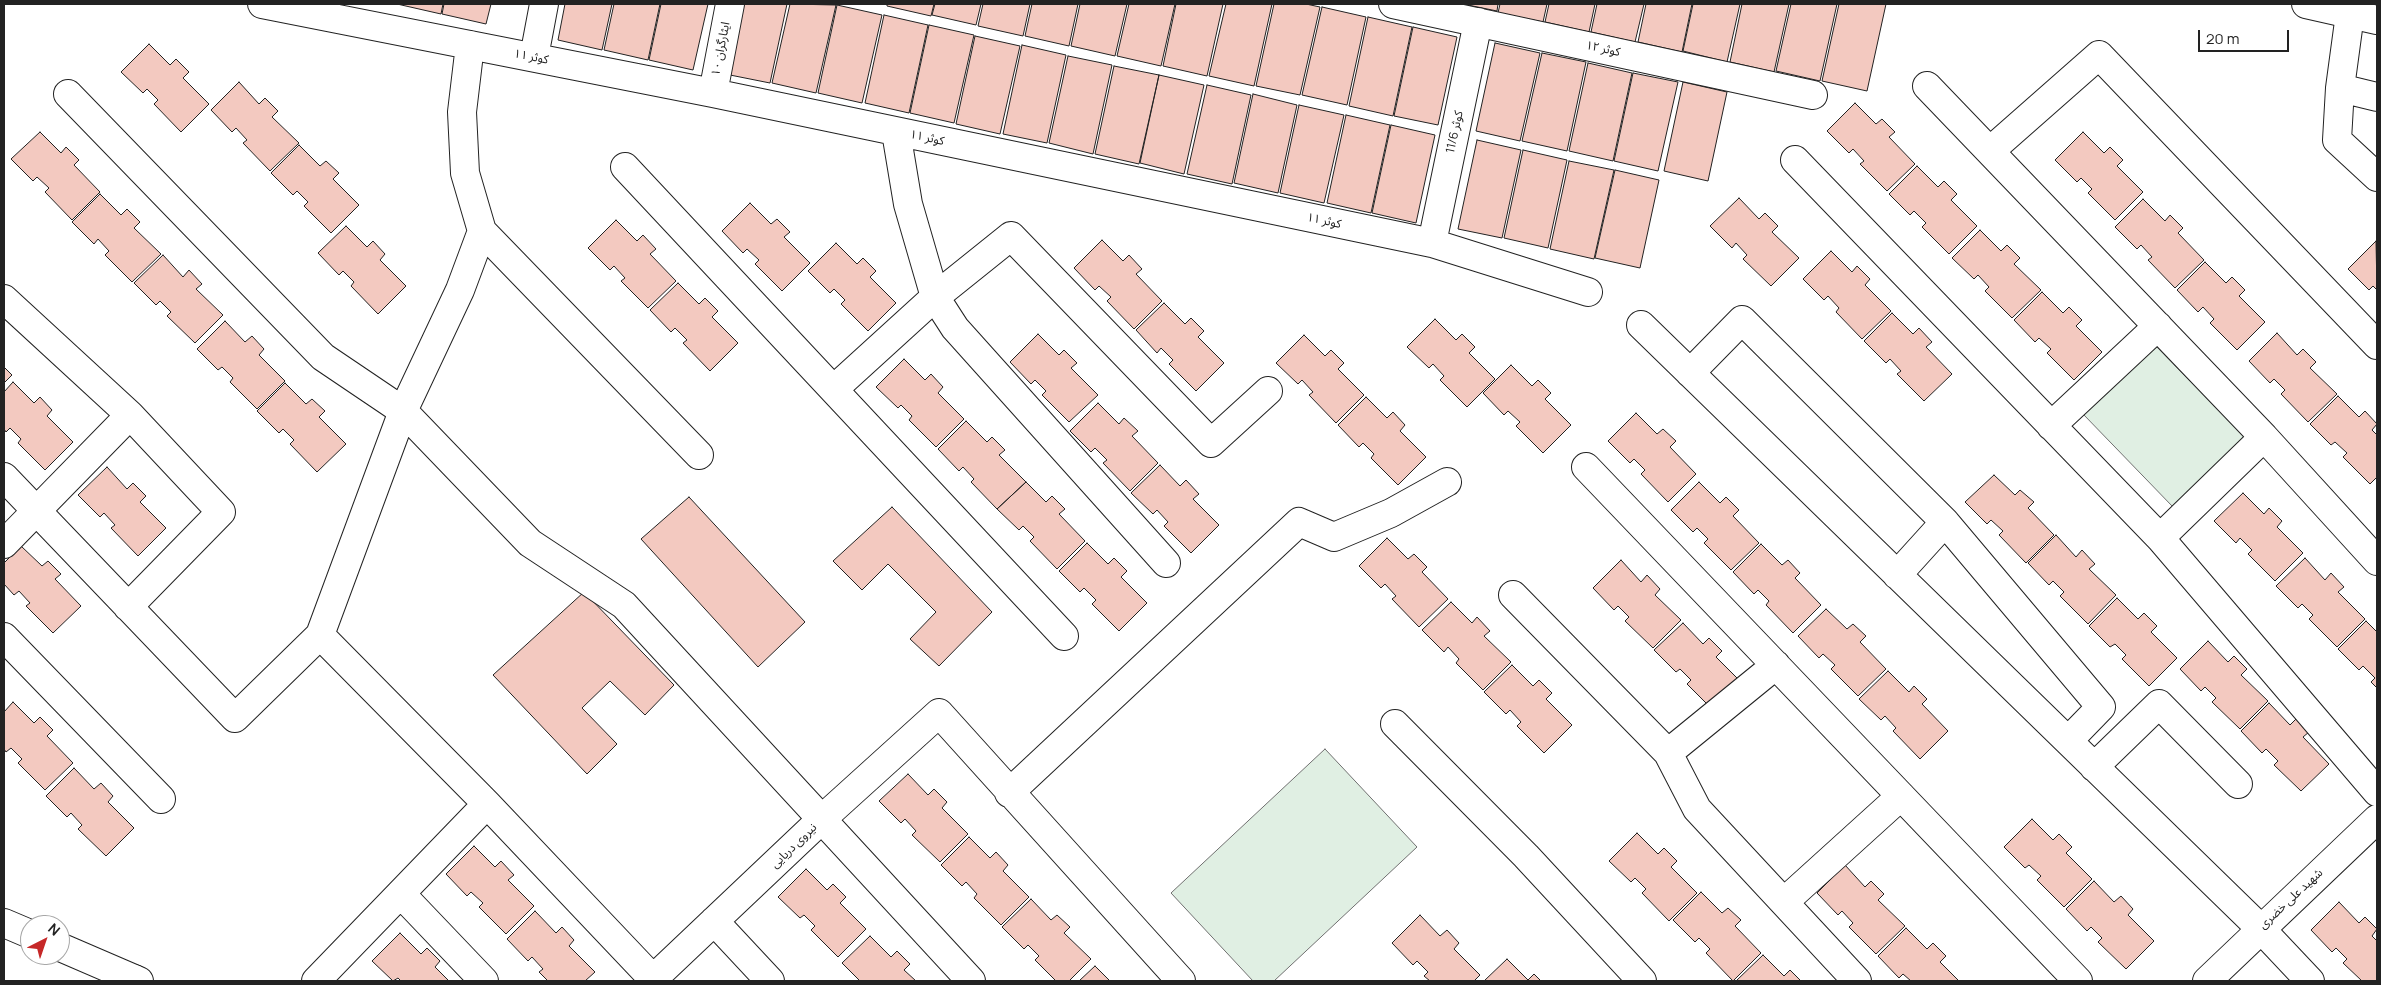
<!DOCTYPE html>
<html>
<head>
<meta charset="utf-8">
<style>
  body { margin:0 }
  #map { position:relative; width:2381px; height:985px; overflow:hidden; background:#fff; font-family:Manrope,sans-serif }
  canvas { display:block }
  .frame { position:absolute; inset:0; border:5px solid #222; pointer-events:none }
  .north { position:absolute; left:20px; top:915px; width:50px; height:50px; box-sizing:border-box; background:#fff; border:1px solid #a7a7a7; border-radius:50%; rotate:41deg; font-size:14px; font-weight:700; line-height:20px; text-align:center; color:#222 }
  .north::after { content:''; display:block; margin:auto; width:18px; height:22px; background:#c62828; clip-path:polygon(50% 0,100% 100%,50% 72%,0 100%) }
  .scale { position:absolute; left:2198px; top:30px; width:91px; height:22px; box-sizing:border-box; border:2px solid #222; border-top:0; padding-left:6px; font-size:15px; line-height:18px; white-space:nowrap; color:#222; -webkit-text-stroke:4px #fff; paint-order:stroke }
</style>
</head>
<body>
<div id="map">
<canvas width="2381" height="985"></canvas>
<div class="frame"></div>
<div class="north">N</div>
<div class="scale">20 m</div>
</div>
<script>
const context = document.querySelector('canvas').getContext('2d');
context.lineJoin = 'round';
function paint(path, color) {
  context.fillStyle = color;
  context.fill(path, 'evenodd');
}
function toPath(rows) {
  const path = new Path2D();
  for (const r of rows) {
    path.moveTo(r[0], r[1]);
    for (let i = 2; i < r.length; i += 2) path.lineTo(r[i], r[i + 1]);
  }
  return path;
}
function stroke(path, color, width, dash) {
  context.strokeStyle = color;
  context.lineWidth = width;
  context.lineCap = dash ? 'butt' : 'round';
  context.setLineDash(dash || []);
  context.stroke(path);
}
function write(font, color, halo, rows, align = 'center') {
  context.font = font + ' Manrope,"Noto Sans Arabic",sans-serif';
  context.lineWidth = 4;
  context.setLineDash([]);
  context.textBaseline = 'middle';
  context.strokeStyle = halo;
  context.fillStyle = color;
  for (const [text, x, y, turn = 0] of rows) {
    context.save();
    context.translate(x, y);
    context.rotate((+turn || 0) * Math.PI / 180);
    context.textAlign = isNaN(turn) ? turn : align;
    if (halo) context.strokeText(text, 0, 0);
    context.fillText(text, 0, 0);
    context.restore();
  }
}
const green = toPath([
  [2154,344,2245,437,2173,507,2083,414,2154,344],
  [1325,749,1417,847,1274,981,1253,981,1171,893,1325,749]
]);
paint(green, '#e0efe3');
stroke(green, '#6f6f6f', 1);
const building = toPath([
  [397,4,443,4,441,14,397,4],
  [444,4,491,4,486,24,442,14,444,4],
  [565,4,612,4,602,50,558,40,565,4],
  [614,4,660,4,648,60,604,50,614,4],
  [661,4,708,4,693,70,649,60,661,4],
  [741,4,787,4,770,83,725,74,741,4],
  [790,4,836,5,816,93,772,83,790,4],
  [887,4,934,4,931,16,887,6,887,4],
  [935,4,981,4,976,25,932,15,935,4],
  [983,4,1030,4,1023,36,978,26,983,4],
  [1032,4,1078,4,1069,46,1025,36,1032,4],
  [1080,4,1127,4,1115,56,1071,46,1080,4],
  [1129,4,1175,4,1161,66,1117,56,1129,4],
  [1176,4,1223,4,1207,76,1163,66,1176,4],
  [1226,4,1272,4,1254,86,1209,76,1226,4],
  [1274,4,1306,4,1320,7,1300,95,1256,86,1274,4],
  [1463,4,1498,4,1497,11,1463,4],
  [1500,4,1547,4,1543,22,1498,13,1500,4],
  [1549,4,1595,4,1589,32,1545,22,1549,4],
  [1597,4,1644,4,1635,42,1591,32,1597,4],
  [1646,4,1692,4,1682,52,1638,42,1646,4],
  [1693,4,1740,4,1727,62,1683,51,1693,4],
  [1742,4,1789,4,1774,72,1730,62,1742,4],
  [1791,4,1837,4,1820,81,1776,71,1791,4],
  [1839,4,1886,4,1867,91,1822,81,1839,4],
  [837,5,882,15,862,103,818,93,837,5],
  [1322,7,1366,17,1347,105,1302,95,1322,7],
  [884,15,928,25,909,113,865,103,884,15],
  [1368,17,1412,27,1393,116,1349,106,1368,17],
  [929,25,974,35,954,123,910,113,929,25],
  [1413,27,1457,37,1438,125,1394,116,1413,27],
  [975,36,1020,46,1000,134,956,124,975,36],
  [1495,43,1540,53,1520,141,1476,131,1495,43],
  [149,44,170,65,176,59,189,72,183,78,209,104,181,132,154,104,158,100,147,89,143,93,121,72,149,44],
  [1022,45,1066,55,1047,143,1003,134,1022,45],
  [1542,53,1586,62,1567,151,1522,141,1542,53],
  [1068,56,1112,65,1093,154,1049,143,1068,56],
  [1588,63,1632,73,1613,161,1569,151,1588,63],
  [1114,66,1159,75,1139,164,1095,154,1114,66],
  [1633,73,1678,82,1658,171,1614,161,1633,73],
  [1159,75,1204,85,1184,174,1140,163,1159,75],
  [239,82,259,104,265,98,278,111,272,117,299,143,270,171,243,143,247,140,236,128,232,132,211,110,239,82],
  [1683,82,1727,92,1708,181,1664,171,1683,82],
  [1207,85,1251,95,1232,184,1187,174,1207,85],
  [1253,94,1297,105,1278,193,1234,183,1253,94],
  [1855,103,1876,124,1882,119,1895,132,1889,137,1915,164,1887,191,1860,164,1864,161,1853,149,1849,153,1827,131,1855,103],
  [1299,105,1344,115,1324,203,1280,193,1299,105],
  [1346,115,1390,125,1371,213,1327,203,1346,115],
  [1391,125,1435,135,1416,223,1372,213,1391,125],
  [40,132,61,153,66,147,79,160,74,165,100,192,72,220,45,192,49,188,37,177,33,181,11,159,40,132],
  [2083,132,2104,153,2110,147,2123,160,2117,166,2143,192,2115,220,2088,193,2092,189,2081,178,2077,182,2055,160,2083,132],
  [1477,140,1521,150,1502,238,1458,229,1477,140],
  [299,145,320,166,326,161,339,173,333,179,359,205,331,233,304,206,308,202,297,191,293,195,271,173,299,145],
  [1523,150,1567,160,1548,248,1504,238,1523,150],
  [1569,161,1614,170,1594,259,1550,249,1569,161],
  [1917,166,1938,187,1944,181,1957,194,1951,200,1977,226,1949,254,1922,227,1926,223,1914,211,1910,215,1889,194,1917,166],
  [1615,170,1659,180,1640,268,1595,258,1615,170],
  [100,194,121,215,127,209,140,222,134,228,161,254,132,282,105,255,109,251,98,239,94,244,72,222,100,194],
  [1739,198,1759,219,1765,213,1778,226,1772,232,1799,258,1771,286,1743,259,1747,255,1736,243,1732,248,1710,226,1739,198],
  [2143,199,2165,221,2170,215,2183,228,2178,233,2204,260,2175,288,2148,260,2152,257,2141,245,2137,249,2115,227,2143,199],
  [750,203,771,224,777,219,790,232,784,237,810,263,782,291,755,264,759,260,747,249,743,253,722,231,750,203],
  [616,220,637,241,643,235,656,249,650,254,676,281,648,308,621,281,625,278,614,266,610,270,588,248,616,220],
  [346,226,367,247,373,241,385,254,380,260,406,286,378,314,351,286,354,282,343,271,339,275,318,253,346,226],
  [1980,230,2001,251,2007,245,2020,258,2014,264,2041,290,2012,318,1985,291,1989,287,1978,275,1974,279,1952,258,1980,230],
  [1102,240,1123,261,1129,255,1142,269,1136,274,1162,301,1134,329,1107,301,1111,297,1099,286,1095,290,1074,268,1102,240],
  [2376,241,2377,290,2373,286,2369,290,2348,269,2376,241],
  [836,243,857,264,863,258,876,271,870,277,896,303,868,331,841,304,845,300,834,289,830,293,808,271,836,243],
  [1831,251,1852,272,1857,266,1870,279,1865,285,1891,311,1862,339,1836,312,1839,308,1828,296,1824,300,1803,279,1831,251],
  [163,255,183,277,189,270,202,284,196,289,223,315,195,343,167,316,171,312,160,301,156,305,134,283,163,255],
  [2205,262,2226,283,2232,277,2245,290,2239,296,2265,322,2237,350,2210,323,2214,319,2203,307,2198,312,2177,290,2205,262],
  [678,283,699,304,705,298,718,311,712,317,738,343,710,371,683,343,687,340,675,328,671,332,650,310,678,283],
  [2042,292,2063,313,2069,307,2082,320,2076,326,2102,352,2074,380,2047,353,2051,349,2039,338,2035,342,2014,320,2042,292],
  [1164,303,1185,324,1191,318,1204,331,1198,337,1224,363,1196,391,1169,364,1173,360,1161,348,1157,353,1136,330,1164,303],
  [1892,313,1913,334,1919,328,1932,342,1926,347,1952,374,1924,401,1897,374,1901,371,1890,359,1886,363,1864,341,1892,313],
  [1435,319,1456,340,1462,334,1475,347,1469,353,1495,379,1467,407,1440,380,1444,376,1433,364,1429,368,1407,347,1435,319],
  [225,321,245,342,252,336,264,349,259,355,285,381,257,409,230,382,233,378,222,367,218,370,197,349,225,321],
  [2277,333,2297,355,2303,349,2316,362,2310,368,2337,394,2308,422,2281,394,2285,390,2274,379,2270,383,2249,361,2277,333],
  [1038,334,1059,355,1064,350,1077,363,1071,368,1098,395,1069,422,1042,395,1046,391,1035,380,1031,384,1010,362,1038,334],
  [1304,335,1325,356,1331,350,1344,363,1338,369,1364,395,1336,423,1309,395,1313,392,1302,380,1298,384,1276,363,1304,335],
  [904,359,925,380,931,374,943,387,938,393,964,419,936,447,909,420,912,416,901,405,898,408,876,387,904,359],
  [1511,365,1532,386,1538,380,1551,393,1545,399,1571,425,1543,453,1516,426,1520,422,1508,411,1504,415,1483,393,1511,365],
  [4,367,12,375,4,383,4,367],
  [13,382,34,403,40,397,52,410,47,416,73,442,45,470,18,443,21,439,10,428,6,432,4,429,4,392,13,382],
  [285,383,306,404,312,399,325,411,319,417,346,444,317,472,290,444,294,440,283,429,279,433,257,411,285,383],
  [2338,396,2359,417,2365,411,2377,424,2372,430,2377,435,2377,477,2370,484,2343,457,2347,453,2335,442,2331,445,2310,424,2338,396],
  [1366,397,1387,418,1393,412,1405,425,1400,431,1426,457,1398,485,1371,458,1374,454,1363,443,1359,447,1338,425,1366,397],
  [1098,403,1119,424,1124,418,1138,431,1132,436,1158,463,1130,491,1103,463,1107,460,1095,448,1091,452,1070,431,1098,403],
  [1636,413,1657,434,1663,429,1676,441,1670,447,1696,474,1668,502,1641,474,1645,470,1634,459,1630,463,1608,441,1636,413],
  [966,421,987,442,992,437,1005,450,999,455,1026,482,997,509,971,482,974,479,963,467,959,471,938,449,966,421],
  [1160,465,1180,486,1186,480,1199,494,1193,499,1219,525,1191,553,1164,526,1168,522,1157,510,1153,514,1131,493,1160,465],
  [107,467,127,489,133,483,146,496,140,502,166,528,138,556,111,528,115,525,104,513,100,517,78,495,107,467],
  [1994,475,2015,495,2020,490,2034,502,2028,508,2054,535,2026,563,1999,535,2003,531,1991,520,1987,524,1965,502,1994,475],
  [1026,482,1046,502,1052,496,1065,509,1059,514,1085,541,1057,569,1030,541,1034,537,1023,526,1019,530,997,509,1026,482],
  [1699,482,1720,503,1726,497,1739,510,1733,516,1759,543,1731,570,1704,543,1708,539,1697,528,1693,532,1671,510,1699,482],
  [2243,493,2264,514,2269,508,2282,521,2277,527,2303,553,2275,581,2248,554,2252,550,2240,538,2236,543,2214,521,2243,493],
  [689,497,805,622,758,667,641,539,689,497],
  [892,507,992,612,939,666,910,639,936,612,888,564,862,590,833,561,892,507],
  [2056,535,2076,557,2082,550,2095,564,2089,569,2116,595,2088,624,2060,596,2064,592,2053,581,2049,585,2028,563,2056,535],
  [1387,538,1408,559,1414,554,1427,567,1422,572,1448,599,1419,627,1392,599,1396,596,1385,584,1381,588,1359,566,1387,538],
  [1087,543,1108,564,1114,558,1127,571,1121,577,1147,603,1119,631,1092,604,1096,600,1084,588,1080,592,1059,571,1087,543],
  [1761,544,1782,565,1788,560,1800,573,1795,578,1821,605,1793,633,1766,605,1769,601,1758,590,1754,594,1733,572,1761,544],
  [21,546,42,566,48,561,61,574,55,579,81,606,53,633,26,606,30,603,19,591,14,595,4,584,4,563,21,546],
  [2305,558,2325,580,2331,573,2344,587,2338,592,2365,619,2337,647,2309,619,2313,615,2302,604,2298,608,2276,586,2305,558],
  [1621,560,1641,582,1647,575,1660,589,1655,595,1681,620,1653,648,1625,621,1629,617,1618,606,1614,610,1593,588,1621,560],
  [584,592,674,685,645,715,610,681,582,708,617,744,587,774,493,675,584,592],
  [2117,598,2138,619,2144,613,2157,626,2151,632,2177,658,2149,686,2122,659,2126,655,2115,644,2110,647,2089,626,2117,598],
  [1451,602,1472,623,1477,617,1490,631,1484,636,1511,662,1483,690,1456,663,1459,659,1448,647,1444,652,1422,630,1451,602],
  [1826,609,1847,629,1853,624,1866,636,1860,642,1886,669,1858,696,1831,669,1835,665,1823,654,1819,658,1798,636,1826,609],
  [2366,621,2377,632,2377,688,2371,682,2375,678,2363,666,2359,670,2338,649,2366,621],
  [1683,623,1703,644,1709,638,1722,651,1716,657,1742,683,1714,711,1687,684,1691,680,1680,669,1676,672,1654,650,1683,623],
  [2208,641,2228,662,2234,656,2247,669,2241,675,2268,701,2240,729,2212,702,2216,698,2205,687,2201,691,2180,669,2208,641],
  [1512,665,1533,686,1539,680,1552,693,1546,699,1572,725,1544,753,1517,726,1521,722,1510,710,1506,714,1484,692,1512,665],
  [1888,671,1909,692,1914,686,1927,699,1922,704,1948,731,1920,759,1893,731,1896,728,1885,716,1881,720,1859,699,1888,671],
  [13,702,34,723,40,717,53,730,47,736,73,763,45,790,18,763,22,759,11,748,6,752,4,749,4,712,13,702],
  [2269,703,2290,725,2296,719,2309,732,2303,737,2329,764,2301,791,2274,765,2278,761,2266,749,2262,753,2241,731,2269,703],
  [74,768,94,789,101,783,113,796,108,802,134,828,106,856,78,829,82,825,71,813,67,817,46,796,74,768],
  [908,774,928,795,934,789,947,802,942,808,968,834,940,862,912,835,916,831,905,819,901,823,879,801,908,774],
  [2032,819,2053,840,2059,834,2072,847,2066,853,2092,879,2064,907,2037,880,2041,876,2029,865,2025,868,2004,847,2032,819],
  [1637,833,1658,854,1664,848,1677,861,1671,867,1697,893,1669,921,1642,893,1646,889,1635,878,1631,882,1609,861,1637,833],
  [969,837,990,858,996,852,1008,865,1003,871,1029,897,1001,925,974,898,977,894,966,882,962,886,941,865,969,837],
  [474,846,495,867,501,861,514,875,508,880,534,906,506,934,479,907,483,903,471,892,467,896,446,874,474,846],
  [1845,865,1865,887,1871,881,1884,894,1878,900,1905,926,1876,954,1849,927,1853,923,1842,911,1838,915,1817,893,1845,865],
  [806,869,827,890,833,884,846,897,840,903,866,929,838,957,811,930,815,926,804,915,800,918,778,897,806,869],
  [2094,881,2114,902,2121,896,2133,909,2128,915,2154,941,2126,969,2098,942,2102,938,2091,927,2087,931,2066,909,2094,881],
  [1701,892,1722,913,1728,908,1741,920,1735,926,1761,953,1733,981,1706,953,1710,949,1699,938,1695,942,1673,920,1701,892],
  [1031,899,1051,920,1057,915,1070,927,1064,933,1091,959,1069,981,1056,981,1035,960,1039,956,1028,945,1024,949,1002,927,1031,899],
  [2339,902,2359,923,2365,917,2377,929,2372,936,2377,941,2377,981,2362,981,2343,963,2347,959,2336,948,2332,952,2311,930,2339,902],
  [535,911,556,933,562,927,574,940,569,946,595,972,585,981,548,981,539,972,543,969,532,957,528,961,507,939,535,911],
  [1420,915,1440,936,1447,930,1459,943,1454,949,1480,975,1474,981,1430,981,1424,976,1428,972,1417,961,1413,965,1392,943,1420,915],
  [1906,928,1927,949,1933,943,1946,956,1940,962,1959,981,1911,981,1903,974,1899,978,1878,956,1906,928],
  [400,933,421,954,427,948,440,961,435,967,449,981,401,981,398,978,393,981,372,961,400,933],
  [870,936,891,957,897,951,910,964,904,970,916,981,860,981,842,963,870,936],
  [1763,955,1784,976,1790,970,1801,981,1736,981,1763,955],
  [1507,959,1528,980,1534,974,1541,981,1484,981,1507,959],
  [1095,966,1110,981,1079,981,1095,966]
]);
paint(building, '#f3c9c0');
stroke(building, '#222', 1);
const minor = toPath([
  [262,4,713,93,1432,243,1588,292],
  [1393,4,1813,95],
  [2350,14,2340,88,2337,140,2377,177],
  [470,45,462,112,465,173,482,231,699,455],
  [534,57,544,4],
  [1927,86,2264,437,2377,561],
  [2340,88,2377,97],
  [713,93,730,4],
  [896,132,908,204,935,297,955,328,1166,563],
  [1990,151,2099,55,2377,345],
  [1795,160,2160,538,2377,792],
  [625,167,1064,636],
  [482,231,460,290,403,411,530,543,624,605,971,981],
  [1432,243,1478,22],
  [4,299,130,415,4,544],
  [1641,325,2260,928,2310,981],
  [1690,373,1742,320,1945,522,2101,707,2068,741],
  [834,389,935,297,1011,236,1211,443,1268,391],
  [2051,426,2158,326],
  [1586,467,2078,981],
  [4,477,235,718,320,635,403,411,323,357,68,94],
  [2160,538,2264,437],
  [1897,575,1945,522],
  [1513,595,1668,753],
  [128,607,221,512,130,415],
  [320,635,487,804,653,979],
  [4,637,161,799],
  [1776,665,1668,753,1697,809,1857,981],
  [1395,724,1526,856,1642,981],
  [2094,767,2159,704,2238,784],
  [1009,793,1299,522,1334,537,1391,513,1447,482],
  [401,894,484,981],
  [1784,902,1901,796],
  [714,921,770,981],
  [4,923,30,934],
  [60,947,139,981],
  [316,981,487,804],
  [651,981,823,818,939,713,1181,981],
  [2207,981,2377,819]
]);
const major = toPath([
  [2306,4,2377,20],
  [133,981,134,979]
]);
stroke(minor, '#222', 30);
stroke(major, '#222', 30);
stroke(minor, '#fff', 28);
stroke(major, '#fff', 28);
write('12px', '#222', '#fff', [
  ["ایثارگران ۱۰",721,49,-79],
  ["کوثر ۱۲",1603,49,12],
  ["کوثر ۱۱",531,57,11],
  ["کوثر 11/6",1455,132,-78],
  ["کوثر ۱۱",927,138,12],
  ["کوثر ۱۱",1324,221,12],
  ["نیروی دریایی",794,846,-44],
  ["شهید علی خضری",2291,899,-43]
]);
</script>
</body>
</html>
